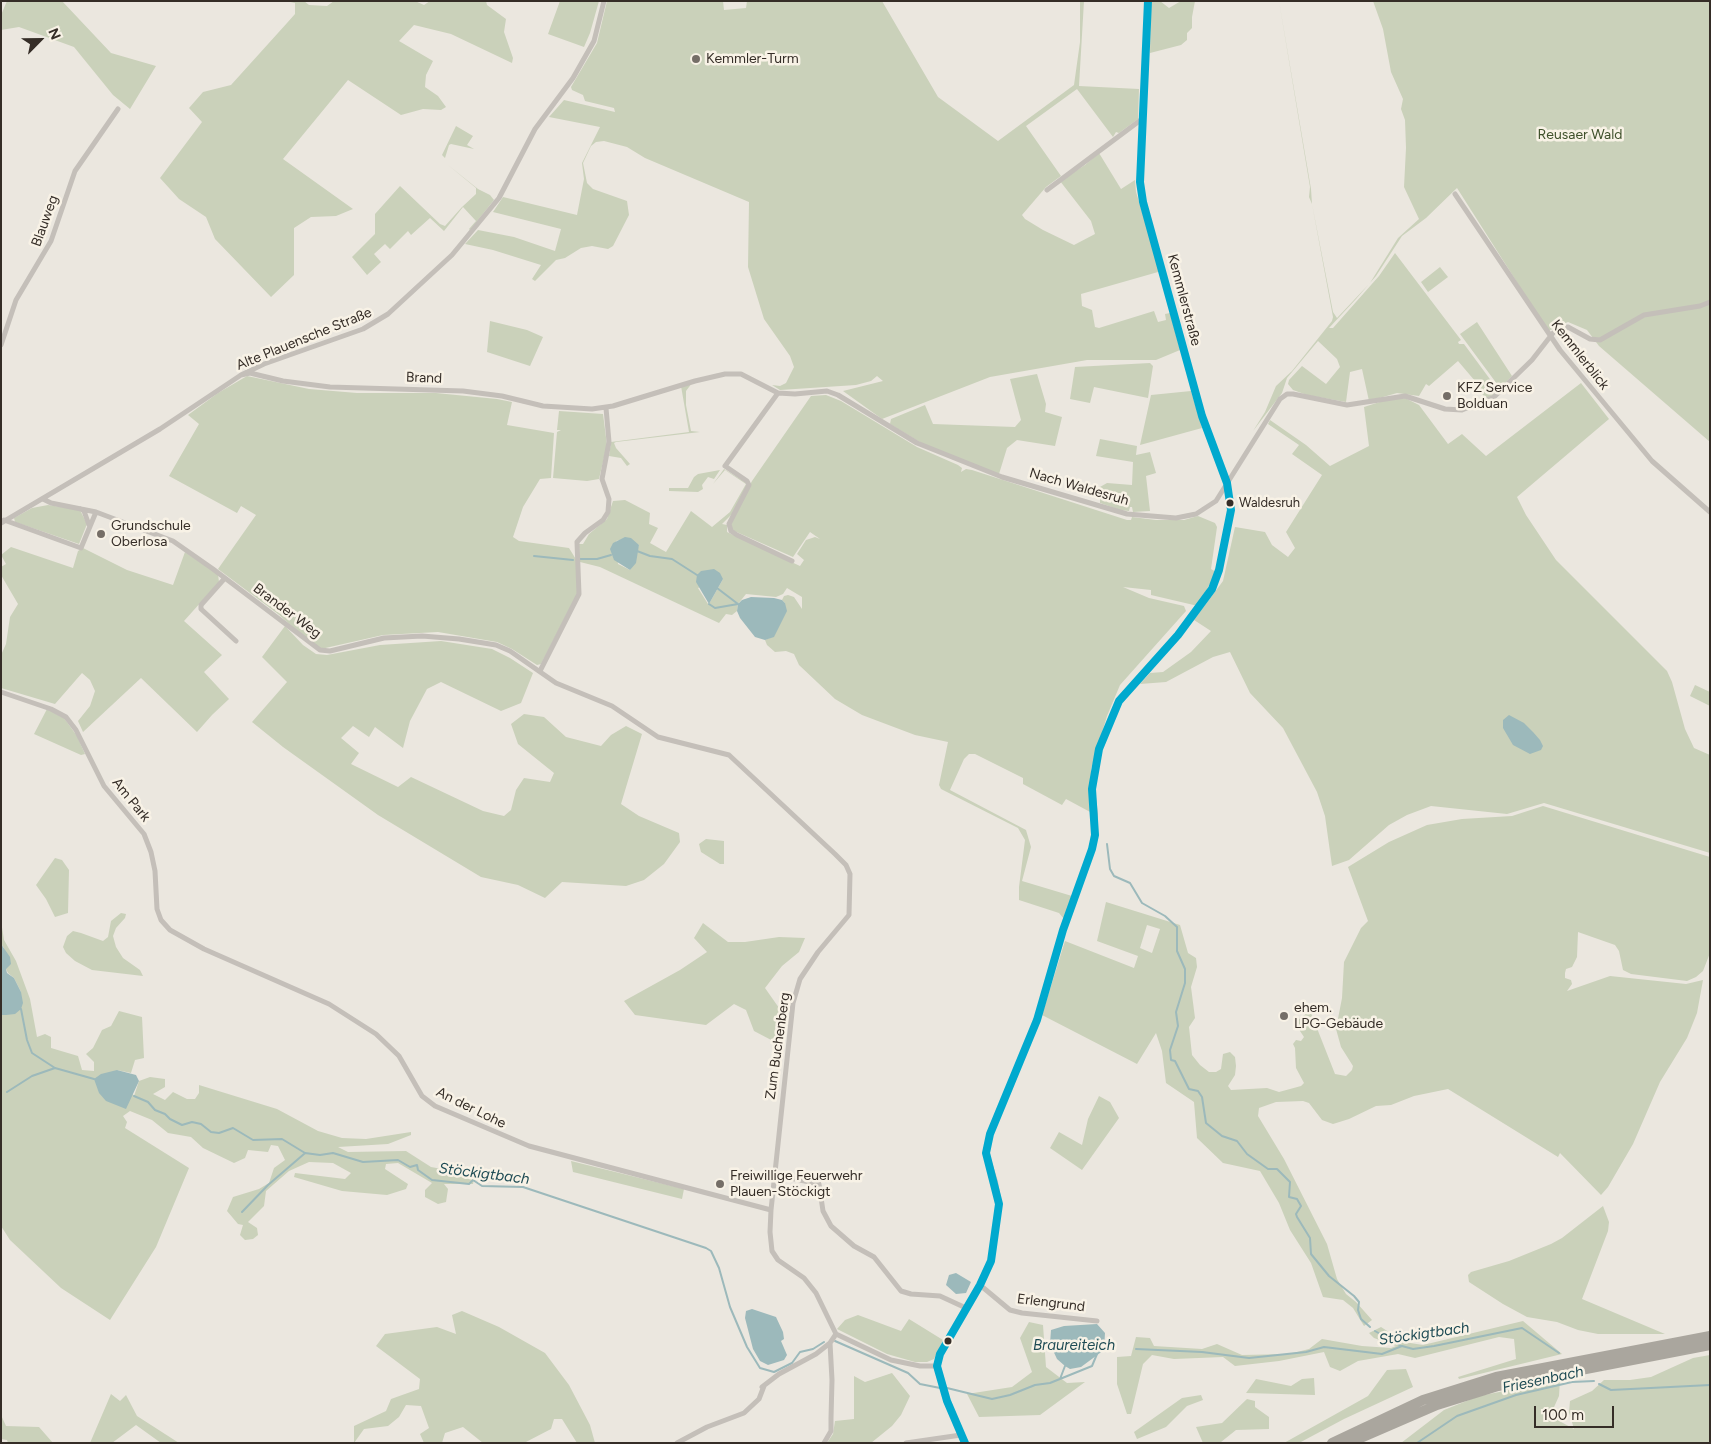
<!DOCTYPE html>
<html>
<head>
<meta charset="utf-8">
<style>
  body { margin:0 }
  #map { position:relative; width:1711px; height:1444px; overflow:hidden; background:#ebe7df; font-family:Figtree,sans-serif }
  canvas { display:block }
  .frame { position:absolute; inset:0; border:2px solid #352d27; pointer-events:none }
  .north { position:absolute; left:15px; top:15px; width:50px; height:50px; -webkit-text-stroke:4px #f8f2e6; paint-order:stroke; rotate:67deg; font-size:14px; font-weight:700; line-height:20px; text-align:center; color:#352d27 }
  .north::after { content:''; display:block; margin:auto; width:18px; height:22px; background:#352d27; clip-path:polygon(50% 0,100% 100%,50% 72%,0 100%) }
  .scale { position:absolute; left:1534px; top:1406px; width:80px; height:22px; box-sizing:border-box; border:2px solid #352d27; border-top:0; padding-left:6px; font-size:15px; line-height:18px; white-space:nowrap; color:#352d27; -webkit-text-stroke:4px #f8f2e6; paint-order:stroke }
</style>
</head>
<body>
<div id="map">
<canvas width="1711" height="1444"></canvas>
<div class="frame"></div>
<div class="north">N</div>
<div class="scale">100 m</div>
</div>
<script>
const context = document.querySelector('canvas').getContext('2d');
context.lineJoin = 'round';
function paint(path, color) {
  context.fillStyle = color;
  context.fill(path, 'evenodd');
}
function toPath(rows) {
  const path = new Path2D();
  for (const r of rows) {
    path.moveTo(r[0], r[1]);
    for (let i = 2; i < r.length; i += 2) path.lineTo(r[i], r[i + 1]);
  }
  return path;
}
function stroke(path, color, width, dash) {
  context.strokeStyle = color;
  context.lineWidth = width;
  context.lineCap = dash ? 'butt' : 'round';
  context.setLineDash(dash || []);
  context.stroke(path);
}
function write(font, color, halo, rows, align = 'center') {
  context.font = font + ' Figtree,sans-serif';
  context.lineWidth = 5;
  context.setLineDash([]);
  context.textBaseline = 'middle';
  context.strokeStyle = halo;
  context.fillStyle = color;
  for (const [text, x, y, turn = 0] of rows) {
    context.save();
    context.translate(x, y);
    context.rotate((+turn || 0) * Math.PI / 180);
    context.textAlign = isNaN(turn) ? turn : align;
    if (halo) context.strokeText(text, 0, 0);
    context.fillText(text, 0, 0);
    context.restore();
  }
}
paint(toPath([
  [7,1,62,1,111,53,156,66,130,109,113,95,74,47,19,27,1,30,1,15],
  [286,1,304,1,309,5,327,6,334,1,415,1,424,5,430,1,486,1,487,5,506,19,504,32,513,58,512,63,451,34,414,25,399,41,433,61,426,75,425,87,438,96,446,107,441,110,423,109,401,115,348,80,283,159,353,209,336,216,311,217,294,228,294,275,271,297,215,239,206,217,179,199,160,178,202,122,189,108,203,92,231,85,287,23,295,14,295,3],
  [560,1,599,1,590,33,584,47,548,34],
  [607,1,723,1,724,10,746,8,747,1,882,1,938,97,998,141,1074,85,1080,42,1080,1,1084,1,1079,86,1139,89,1138,119,1119,133,1116,132,1113,137,1077,89,1026,126,1061,176,1046,187,1022,215,1025,219,1043,230,1074,245,1095,234,1091,221,1060,181,1085,165,1099,153,1121,189,1135,180,1136,192,1159,268,1158,272,1081,294,1082,306,1092,310,1095,327,1099,328,1154,311,1158,322,1166,320,1165,314,1170,313,1180,350,1156,360,1087,360,990,377,882,419,843,391,883,381,877,376,871,381,856,385,780,390,772,385,780,386,786,383,794,367,790,356,764,319,748,267,749,202,645,158,627,147,604,141,596,142,591,146,583,163,587,183,593,189,627,201,629,215,613,246,608,249,592,246,581,248,565,258,556,260,535,281,532,279,541,265,493,250,465,244,478,230,514,237,555,251,561,229,493,212,503,197,577,215,584,179,582,163,600,127,549,117,564,100,615,112,614,108,585,101,583,95,572,90,571,87,597,43],
  [1151,1,1160,1,1169,8,1181,1,1195,1,1192,17,1192,28,1187,33,1187,40,1181,45,1150,53],
  [1279,1,1311,189,1312,204,1333,312,1337,318,1370,283,1398,238,1419,219,1404,187,1406,148,1405,120,1401,109,1403,99,1391,72,1383,29,1373,1,1710,1,1710,442,1599,346,1587,330,1568,322,1548,331,1457,188,1426,218,1402,236,1376,276,1356,299,1329,328,1333,328,1379,276,1395,253,1461,340,1458,342,1459,344,1464,344,1495,386,1498,390,1496,393,1485,399,1475,381,1458,361,1429,386,1426,384,1419,396,1397,393,1369,401,1362,369,1350,372,1346,402,1307,395,1293,390,1288,384,1289,380,1302,366,1326,384,1340,367,1337,359,1318,341,1287,378,1282,393,1253,431,1265,412,1276,386,1292,371,1332,321,1333,317,1312,204,1309,197,1310,187],
  [456,126,473,136,467,145,474,149,451,144,449,145,445,158,442,155],
  [448,165,478,189,490,195,494,200,470,230,469,229,476,221,463,207,444,231,430,218,411,235,408,231,390,249,385,244,374,254,381,262,367,275,352,257,375,234,375,214,400,186,440,224,445,226,462,207,476,194,476,188],
  [1440,267,1448,277,1428,292,1421,282],
  [490,321,527,330,543,337,530,366,487,352],
  [1477,322,1512,376,1500,388,1460,334],
  [1150,363,1153,366,1148,398,1094,387,1090,403,1070,399,1075,367],
  [1037,374,1046,404,1045,412,1062,417,1055,446,1017,440,1007,448,999,474,923,444,890,424,891,419,925,405,933,424,1015,427,1021,420,1010,379],
  [247,376,309,389,357,393,436,393,497,399,512,402,507,425,554,433,551,478,540,479,523,507,513,537,519,541,569,548,577,561,577,594,541,664,537,665,512,649,497,642,438,632,383,635,321,649,313,645,278,614,218,569,256,515,241,506,237,513,169,476,199,424,188,415,218,393],
  [692,383,686,391,686,405,691,431,700,432,616,442,614,443,616,448,630,464,627,466,621,458,609,456,611,442,689,432,681,386],
  [1581,383,1609,419,1517,497,1526,515,1556,560,1667,671,1672,682,1685,729,1694,748,1710,755,1710,853,1544,803,1507,814,1431,806,1407,815,1389,825,1349,860,1332,866,1325,816,1317,792,1283,728,1250,693,1230,652,1213,657,1166,682,1140,684,1150,673,1163,672,1191,652,1211,631,1194,620,1223,581,1235,527,1265,532,1272,545,1288,557,1295,548,1286,532,1322,475,1292,454,1299,445,1268,424,1270,420,1306,445,1330,466,1369,446,1364,407,1389,399,1405,398,1419,405,1448,444,1462,434,1486,456],
  [1191,391,1202,428,1140,445,1151,395],
  [826,395,841,401,917,447,958,465,962,468,961,472,966,469,972,470,1127,520,1131,520,1132,517,1156,520,1184,520,1198,516,1215,523,1217,527,1211,569,1216,572,1198,606,1151,595,1151,590,1123,587,1149,598,1184,606,1186,611,1120,685,1107,716,1091,769,1092,813,1066,799,1062,805,1023,784,1023,778,975,754,969,754,964,759,950,790,1026,830,1031,847,1022,881,1072,896,1064,919,1059,913,1019,900,1019,887,1025,840,1018,828,941,789,939,785,948,742,915,735,862,715,835,699,799,665,794,654,786,651,775,652,767,645,765,640,774,636,785,603,782,600,784,596,788,595,794,597,802,609,802,597,787,588,783,594,776,597,746,594,738,604,737,611,732,615,726,614,719,623,600,567,580,562,579,544,583,544,589,534,607,519,613,501,625,500,650,513,649,524,658,528,650,543,666,552,691,511,712,527,730,512,746,484,725,470,713,484,724,469,745,482,747,486,732,514,722,524,727,525,727,532,800,566,804,560,797,554,806,540,815,537,820,539,810,532,793,557,732,530,730,524,752,481,811,396],
  [623,539,639,545,630,570,618,564,616,541],
  [723,579,709,604,708,604,698,588],
  [559,411,603,414,607,445,599,479,587,481,553,478,557,432,561,430,557,430],
  [1100,439,1137,446,1136,455,1150,452,1156,473,1146,476,1150,511,1133,512,1132,507,1130,507,1129,511,1120,510,1100,503,1100,487,1107,483,1132,485,1133,462,1096,456],
  [720,470,714,479,708,477,702,485,703,489,698,492,669,491,669,488,688,488,694,477,698,474],
  [48,505,80,510,87,524,79,544,15,522,14,518,32,508],
  [11,547,73,568,78,551,83,548,127,570,173,585,185,552,218,574,219,582,184,621,222,655,204,672,229,699,212,715,197,732,141,678,83,732,78,721,90,706,95,691,90,680,82,673,55,704,1,688,1,655,6,644,10,617,18,604,1,575,1,567,6,564,1,555],
  [285,626,303,645,316,654,327,655,380,645,441,641,492,649,510,658,533,673,521,703,501,711,441,682,427,689,410,721,403,748,375,727,369,737,353,726,341,738,359,753,351,764,398,787,411,777,483,811,504,816,511,810,516,790,524,778,550,782,554,773,518,744,511,724,524,714,544,717,566,737,601,746,611,735,626,726,642,734,621,804,639,816,679,833,680,842,664,864,644,880,626,886,562,882,545,898,518,885,481,877,378,815,283,747,252,722,287,682,262,657],
  [1695,685,1710,692,1710,706,1690,696],
  [47,709,64,718,77,736,85,754,81,755,34,734],
  [1543,806,1710,857,1710,953,1703,971,1696,977,1687,981,1631,974,1623,970,1619,951,1615,945,1578,932,1577,957,1572,967,1566,969,1565,973,1565,978,1571,980,1572,984,1567,991,1610,976,1686,984,1703,980,1697,1013,1687,1038,1660,1082,1633,1144,1608,1187,1601,1195,1560,1153,1558,1157,1448,1089,1414,1096,1391,1105,1376,1106,1349,1119,1333,1124,1322,1120,1309,1103,1303,1101,1276,1102,1259,1108,1258,1116,1284,1159,1327,1244,1337,1279,1346,1294,1356,1302,1372,1320,1364,1326,1353,1308,1343,1300,1323,1297,1311,1263,1290,1230,1279,1203,1260,1171,1223,1163,1197,1138,1194,1102,1166,1083,1162,1051,1156,1033,1137,1064,1042,1015,1065,941,1134,968,1138,956,1097,941,1106,902,1180,925,1188,953,1196,958,1197,967,1191,987,1195,1018,1189,1027,1192,1055,1200,1065,1209,1072,1216,1072,1221,1069,1223,1054,1230,1052,1235,1057,1236,1066,1235,1075,1228,1086,1231,1090,1267,1088,1279,1092,1301,1086,1304,1083,1296,1068,1295,1048,1293,1044,1296,1040,1301,1041,1304,1037,1300,1031,1298,1020,1308,1012,1311,1013,1335,1074,1346,1076,1352,1070,1353,1066,1341,1047,1336,1029,1342,998,1344,962,1361,928,1368,921,1348,867,1389,842,1427,825,1462,819,1512,816],
  [1147,925,1160,929,1152,953,1140,948],
  [706,839,724,841,724,864,720,864,701,852,699,844],
  [55,858,62,860,69,870,68,913,55,917,46,899,36,885],
  [121,913,126,914,125,918,116,928,113,936,116,947,123,958,140,970,143,976,92,970,75,961,66,953,63,947,67,936,73,931,81,933,103,941,108,937,111,921],
  [1,921,4,940,16,961,30,999,37,1037,45,1034,51,1037,51,1048,78,1056,82,1070,94,1071,94,1062,86,1054,93,1048,102,1030,111,1026,119,1011,142,1017,144,1058,135,1060,131,1073,117,1070,134,1096,139,1081,150,1077,165,1079,165,1087,153,1094,165,1100,173,1092,187,1099,195,1099,199,1093,199,1085,277,1109,318,1131,342,1138,366,1139,411,1132,411,1135,388,1144,338,1147,348,1152,406,1151,431,1167,470,1174,474,1179,473,1184,444,1184,448,1189,446,1202,438,1204,425,1197,425,1190,432,1183,398,1163,386,1164,385,1169,408,1184,406,1189,387,1195,342,1191,294,1177,295,1173,345,1179,351,1173,333,1163,309,1162,289,1171,266,1191,264,1206,248,1222,257,1228,258,1235,253,1239,245,1240,240,1235,243,1225,238,1224,227,1211,233,1197,259,1189,269,1183,274,1168,285,1160,278,1146,271,1145,268,1152,248,1150,245,1158,234,1163,203,1148,191,1137,168,1133,152,1120,130,1111,123,1116,127,1122,125,1128,189,1168,156,1247,110,1320,61,1288,10,1240,1,1226,1,1015,21,992,14,978,8,973,6,969,4,948,1,944],
  [703,923,728,942,745,942,779,937,805,938,799,952,782,966,765,988,784,1015,783,1036,775,1042,754,1031,746,1010,734,1004,706,1025,635,1015,624,1001,680,970,707,952,694,938],
  [1099,1096,1110,1102,1119,1118,1082,1170,1050,1148,1059,1132,1082,1145,1088,1119],
  [571,1161,684,1189,682,1199,573,1172],
  [1603,1206,1609,1222,1608,1231,1582,1299,1665,1334,1598,1334,1578,1330,1557,1322,1527,1317,1503,1304,1469,1282,1468,1275,1471,1272,1509,1261,1551,1244,1562,1238],
  [462,1311,499,1327,545,1353,569,1385,590,1425,595,1443,577,1443,562,1419,554,1419,551,1429,524,1443,483,1443,463,1427,445,1433,442,1443,424,1443,420,1434,429,1428,421,1406,406,1405,399,1417,388,1426,364,1429,354,1443,354,1426,386,1411,391,1399,419,1389,420,1379,376,1346,385,1334,437,1327,456,1334,452,1315],
  [858,1315,901,1331,909,1319,943,1340,934,1359,927,1362,915,1362,887,1354,837,1329,845,1320],
  [1523,1321,1562,1354,1459,1379,1458,1377,1516,1359,1514,1339,1499,1337,1415,1358,1398,1354,1358,1361,1340,1371,1330,1367,1324,1352,1279,1361,1235,1366,1223,1357,1174,1359,1152,1355,1143,1364,1131,1414,1127,1414,1117,1384,1117,1357,1131,1356,1136,1337,1150,1338,1154,1346,1202,1349,1217,1344,1242,1355,1289,1354,1309,1349,1322,1339,1362,1346,1391,1348,1396,1346,1374,1338,1369,1333,1381,1327,1404,1342,1423,1345],
  [1029,1322,1043,1325,1046,1367,1067,1383,1085,1382,1040,1415,979,1417,967,1394,1012,1387,1032,1372,1020,1338],
  [1710,1355,1710,1443,1401,1443,1444,1410,1479,1396,1560,1380,1559,1396,1550,1416,1574,1429,1569,1412,1570,1401,1592,1391,1604,1380,1630,1380,1651,1377,1693,1358],
  [1406,1369,1413,1387,1344,1419,1299,1443,1284,1443,1368,1396,1387,1370],
  [892,1373,910,1396,901,1415,892,1426,871,1443,827,1443,833,1434,835,1421,854,1419,854,1376,865,1382],
  [1314,1378,1315,1395,1246,1393,1256,1379,1291,1386,1302,1379],
  [111,1394,120,1401,126,1395,137,1416,179,1443,161,1443,136,1425,112,1443,90,1443],
  [1201,1395,1203,1400,1187,1406,1166,1427,1137,1439,1134,1432,1182,1398],
  [1247,1399,1255,1401,1255,1407,1269,1417,1269,1429,1236,1430,1221,1442,1203,1443,1196,1427,1222,1423],
  [1,1415,6,1426,39,1427,53,1443,8,1443,7,1440,1,1439]
]), '#cad1ba');
paint(toPath([
  [625,537,631,538,639,545,636,563,630,570,614,560,610,549,613,543],
  [714,569,720,573,723,579,709,604,696,582,697,575,701,571],
  [751,597,774,598,782,600,785,603,787,611,774,637,765,640,755,637,740,618,737,611,738,604,742,600],
  [1509,715,1524,723,1533,732,1540,740,1543,746,1541,750,1530,754,1513,745,1503,728,1503,720],
  [1,944,10,957,11,964,6,969,7,973,14,978,21,992,23,1003,21,1009,15,1014,6,1015,1,1015],
  [117,1070,136,1075,139,1081,126,1109,106,1101,99,1093,94,1079,101,1074],
  [956,1273,971,1282,966,1293,956,1294,946,1285,949,1275],
  [752,1309,776,1317,783,1332,784,1339,781,1341,787,1355,784,1360,768,1365,760,1361,753,1349,745,1318,746,1311],
  [1097,1324,1105,1333,1104,1350,1081,1367,1070,1369,1065,1366,1057,1359,1050,1344,1051,1330,1064,1326]
]), '#9cb9bb');
stroke(toPath([
  [637,551,650,556,672,559,697,575],
  [534,556,573,560],
  [580,559,597,559,611,555],
  [717,588,738,604],
  [709,604,715,608,738,604],
  [1107,844,1110,869,1114,876,1130,883,1142,903,1165,916,1177,927,1177,951,1185,969,1185,983,1176,1012,1178,1026,1170,1050,1171,1060,1175,1061,1189,1089,1198,1091,1202,1097,1206,1123,1222,1136,1237,1141,1247,1154,1268,1169,1277,1169,1290,1182,1289,1197,1297,1199,1301,1206,1296,1214,1297,1217,1310,1238,1311,1254,1329,1276,1354,1296,1359,1302,1358,1310,1361,1319,1370,1327],
  [21,1009,27,1040,32,1053,55,1068,94,1079],
  [7,1092,32,1076,55,1068],
  [134,1096,148,1102,155,1110,165,1114,170,1119,182,1125,192,1122,201,1124,211,1132,219,1133,233,1128,253,1140,282,1139,305,1153,320,1155,333,1153,363,1162,398,1160,410,1167,417,1165,418,1170,432,1180,469,1184,473,1180,482,1186,523,1187,706,1248,711,1251,719,1268,730,1307,747,1347,760,1368,774,1372,792,1363,800,1352,813,1349,824,1342],
  [242,1212,268,1185,304,1154],
  [1375,1331,1401,1346],
  [835,1341,908,1373,920,1384,940,1388],
  [1136,1349,1202,1352,1249,1358,1306,1352,1324,1347,1382,1354,1402,1346,1413,1349,1434,1346,1522,1328,1559,1353],
  [1060,1379,1065,1366],
  [1599,1384,1611,1390,1710,1385],
  [947,1388,992,1399,1010,1395,1035,1385,1050,1383,1092,1366,1097,1354],
  [1417,1443,1457,1416,1516,1395,1572,1382,1594,1381]
]), '#9cb9bb', 2);
stroke(toPath([
  [1047,190,1142,119],
  [1455,194,1560,350,1652,461,1710,512],
  [1,345,16,300,51,241,75,171,118,109],
  [241,375,250,373,283,381,330,387,463,391,502,396,543,406,592,409,613,406,695,381,725,374,741,374,778,393,795,394,827,391,838,395,917,443,1002,477,1127,514,1176,518,1196,514,1216,501,1280,399,1287,394,1293,394,1347,405,1405,396,1445,409,1462,410,1494,397,1532,360,1553,333,1561,328,1568,327,1590,339,1600,340,1644,315,1700,306,1710,302],
  [778,393,725,466,747,481,749,485,729,524,731,531,737,535,792,561],
  [43,499,51,503,96,512,173,541,213,569,320,650,330,651,384,638,422,636,459,639,496,645,510,651,556,683,612,706,658,737,729,755,835,854,846,865,850,874,849,915,818,952,800,979,793,1003,771,1210,770,1232,772,1251,778,1260,804,1278,816,1293,836,1334,891,1360,920,1366,937,1366],
  [81,509,84,511,89,525],
  [4,520,81,548,96,512],
  [1,523,160,429,241,375,264,364,363,329,388,314,452,255,499,198,535,129,573,78,594,41,604,1],
  [225,578,201,605,201,609,236,641],
  [540,671,579,594,577,542,585,533,603,520,608,512,609,499,602,479,609,442,606,408],
  [1,692,51,709,66,717,76,730,104,786,144,834,151,852,155,871,157,909,161,920,170,930,204,949,329,1004,376,1034,399,1056,422,1096,435,1106,529,1146,771,1210],
  [776,1175,819,1184,823,1211,831,1226,854,1246,874,1257,901,1291,911,1294,940,1296,966,1308],
  [980,1285,1010,1310,1022,1313,1097,1321],
  [762,1387,779,1374,816,1354,830,1343,836,1334],
  [677,1443,707,1427,744,1413,759,1399,764,1386],
  [824,1443,831,1431,831,1418,832,1380,830,1343],
  [906,1443,961,1435]
]), '#c4bfb9', 5);
stroke(toPath([
  [965,1443,947,1401,937,1366,940,1354,980,1285,991,1261,999,1204,995,1182,986,1153,990,1134,1037,1020,1063,930,1092,849,1095,835,1095,814,1092,789,1099,749,1119,701,1178,635,1212,589,1219,570,1231,510,1227,483,1202,416,1143,202,1140,182,1148,1]
]), '#c4bfb9', 6);
stroke(toPath([
  [1332,1443,1423,1400,1496,1377,1710,1336],
  [1349,1443,1437,1405,1498,1386,1710,1345]
]), '#aaa69e', 10);
stroke(toPath([
  [965,1443,947,1401,937,1366,940,1354,980,1285,991,1261,999,1204,986,1153,990,1134,1037,1020,1063,930,1092,849,1095,835,1092,789,1099,749,1119,701,1178,635,1212,589,1219,570,1231,510,1227,483,1202,416,1143,202,1140,182,1148,1]
]), '#00a9ce', 8);
for (const [x, y, r, color] of [
  [696,59,5,"#756e67"],
  [1447,396,5,"#756e67"],
  [1230,503,4.5,"#352d27"],
  [101,534,5,"#756e67"],
  [1284,1016,5,"#756e67"],
  [720,1184,5,"#756e67"],
  [948,1341,4.5,"#352d27"]
]) {
  const dot = new Path2D();
  dot.arc(x, y, r, 0, 2 * Math.PI);
  context.fillStyle = color;
  context.fill(dot);
  stroke(dot, '#f8f2e6', 2);
}
write('13px', '#352d27', '#f8f2e6', [
  ["Waldesruh",1239,503]
], 'left');
write('14px', '#352d27', '#f8f2e6', [
  ["Kemmler-Turm",706,59],
  ["KFZ Service",1457,388],
  ["Bolduan",1457,404],
  ["Grundschule",111,526],
  ["Oberlosa",111,542],
  ["ehem.",1294,1008],
  ["LPG-Gebäude",1294,1024],
  ["Freiwillige Feuerwehr",730,1176],
  ["Plauen-Stöckigt",730,1192]
], 'left');
write('14px', '#40522c', '#f8f2e6', [
  ["Reusaer Wald",1580,135]
]);
write('14px', '#352d27', '#f8f2e6', [
  ["Blauweg",45,221,-70],
  ["Kemmlerstraße",1184,300,75],
  ["Alte Plauensche Straße",304,339,-22],
  ["Kemmlerblick",1580,355,52],
  ["Brand",424,378,2],
  ["Nach Waldesruh",1079,487,16],
  ["Brander Weg",287,611,37],
  ["Am Park",131,800,51],
  ["Zum Buchenberg",778,1046,-82],
  ["An der Lohe",471,1108,26],
  ["Erlengrund",1051,1303,7]
]);
write('italic 15px', '#1e4b54', '#f8f2e6', [
  ["Stöckigtbach",484,1174,7],
  ["Stöckigtbach",1424,1334,-8],
  ["Braureiteich",1074,1346],
  ["Friesenbach",1543,1380,-12]
]);
</script>
</body>
</html>
